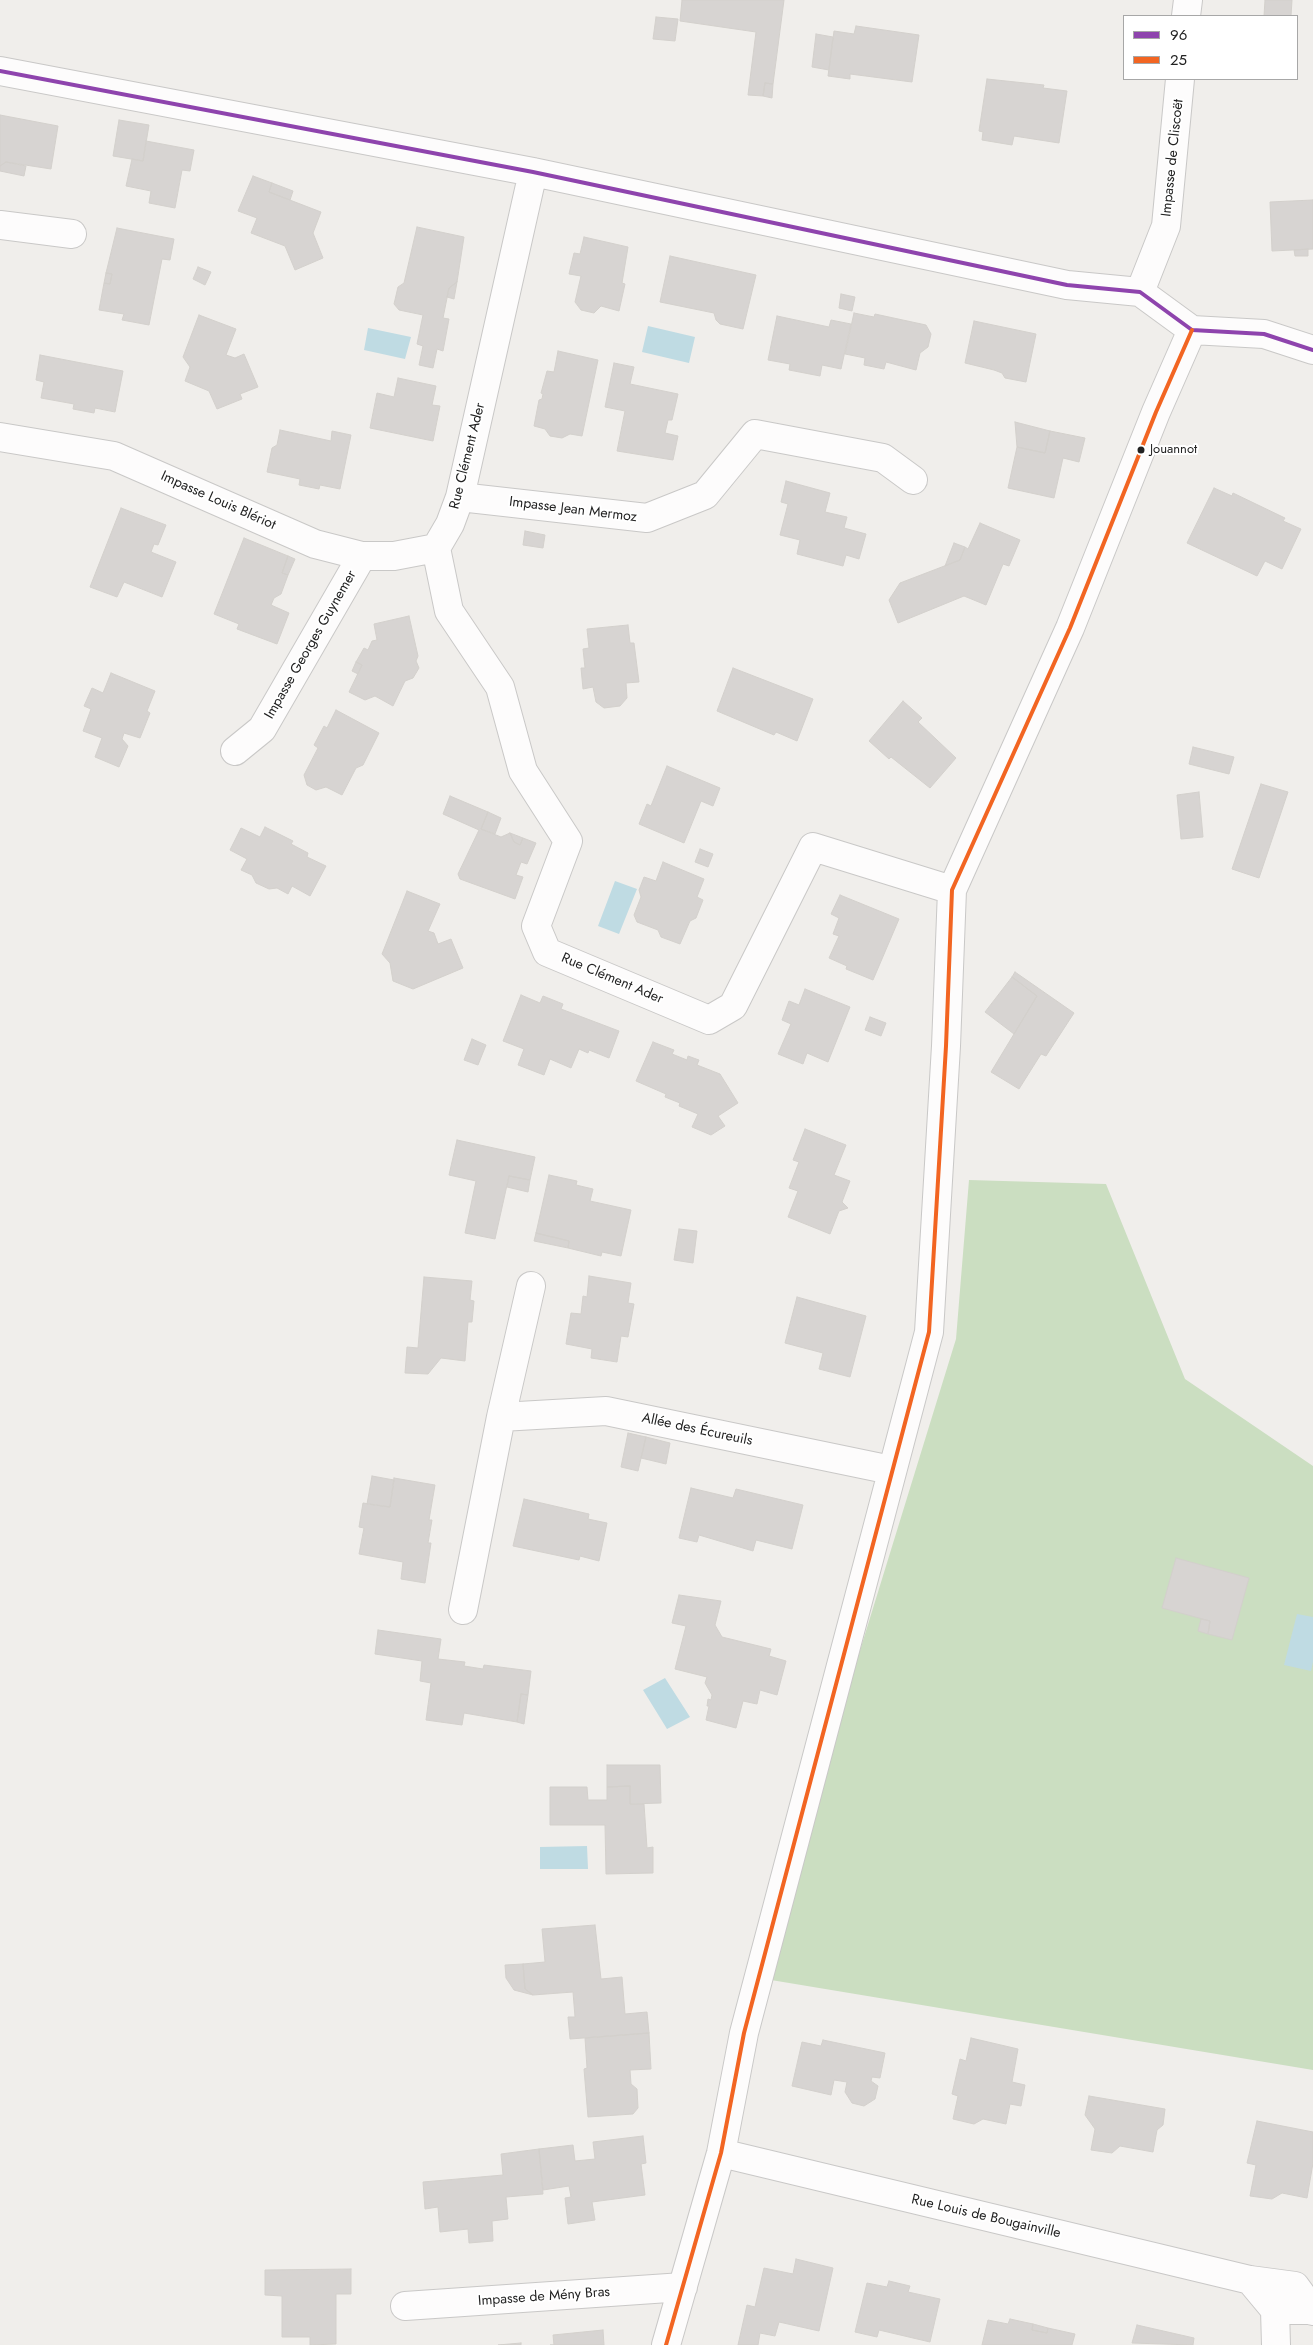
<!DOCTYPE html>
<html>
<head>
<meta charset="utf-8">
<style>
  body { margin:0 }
  #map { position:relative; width:1313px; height:2345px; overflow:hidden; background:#f0eeeb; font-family:Jost,sans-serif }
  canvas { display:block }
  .legend { position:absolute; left:1123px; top:15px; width:175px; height:65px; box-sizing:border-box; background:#fff; border:1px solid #a7a7a7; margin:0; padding:6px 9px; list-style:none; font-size:15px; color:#222 }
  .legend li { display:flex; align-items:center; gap:10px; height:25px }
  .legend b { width:25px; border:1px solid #a7a7a7 }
</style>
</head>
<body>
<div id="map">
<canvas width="1313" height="2345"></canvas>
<ul class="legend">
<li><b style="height:6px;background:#8e44ad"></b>96</li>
<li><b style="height:6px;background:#f26522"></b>25</li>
</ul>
</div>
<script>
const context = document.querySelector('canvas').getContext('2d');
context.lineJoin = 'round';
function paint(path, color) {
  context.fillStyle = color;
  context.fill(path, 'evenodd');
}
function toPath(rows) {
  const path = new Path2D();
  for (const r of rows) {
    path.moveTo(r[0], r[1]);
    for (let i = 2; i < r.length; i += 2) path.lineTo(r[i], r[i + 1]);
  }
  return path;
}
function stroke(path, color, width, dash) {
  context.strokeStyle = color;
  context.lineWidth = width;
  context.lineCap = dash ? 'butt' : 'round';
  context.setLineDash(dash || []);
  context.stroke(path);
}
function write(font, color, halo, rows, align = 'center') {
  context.font = font + ' Jost,sans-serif';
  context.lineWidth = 4;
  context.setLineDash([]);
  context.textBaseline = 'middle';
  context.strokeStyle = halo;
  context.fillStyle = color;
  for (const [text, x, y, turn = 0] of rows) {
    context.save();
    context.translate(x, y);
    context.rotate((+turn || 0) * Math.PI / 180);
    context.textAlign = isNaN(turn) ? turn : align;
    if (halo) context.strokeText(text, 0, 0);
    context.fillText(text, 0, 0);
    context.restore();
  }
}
paint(toPath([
  [969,1180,1106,1184,1185,1379,1313,1466,1313,2070,759,1978,956,1339]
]), '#cbdec1');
paint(toPath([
  [648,326,695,337,689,363,642,352],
  [368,328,411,337,405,359,364,350],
  [615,881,637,889,619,934,598,926],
  [1297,1614,1313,1617,1313,1662,1311,1671,1284,1665],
  [665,1678,690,1717,667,1729,643,1690],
  [587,1846,588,1869,540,1869,540,1847]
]), '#bfdbe3');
const building = toPath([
  [682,0,784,0,773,84,765,83,763,96,748,95,756,32,680,21,682,0],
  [1265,0,1292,0,1291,16,1264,16,1265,0],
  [656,17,678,19,675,41,653,39,656,17],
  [856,26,919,35,912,82,850,74,850,79,828,76,834,31,854,34,856,26],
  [816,34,833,37,829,70,812,67,816,34],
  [987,79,1044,85,1043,88,1067,91,1059,143,1014,136,1012,145,982,140,983,132,979,131,987,79],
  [765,83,773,84,772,98,763,96,765,83],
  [0,115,58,126,51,169,6,162,0,166,0,115],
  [119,120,149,125,143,161,113,156,119,120],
  [146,141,194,150,190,171,182,170,175,208,149,203,151,191,126,186,132,159,143,161,146,141],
  [6,162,26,166,24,176,0,171,0,166,6,162],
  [253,176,272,183,269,192,321,212,313,233,323,258,295,270,285,246,251,233,257,218,238,211,253,176],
  [272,183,293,191,290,200,269,192,272,183],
  [1313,200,1313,249,1272,251,1270,202,1313,200],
  [417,227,464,237,457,282,449,288,443,318,449,319,443,351,437,349,433,368,419,365,423,346,417,344,423,315,399,310,394,304,398,287,404,283,417,227],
  [117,228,174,239,170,260,162,259,149,325,122,320,124,314,99,310,104,283,110,284,112,274,106,273,117,228],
  [584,237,628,247,622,283,625,284,619,311,601,306,594,313,581,310,575,302,581,276,569,274,574,253,580,254,584,237],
  [1308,249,1308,256,1295,256,1294,250,1308,249],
  [670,256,756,275,743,329,720,324,716,320,714,313,660,302,670,256],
  [198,267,211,272,205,285,193,279,198,267],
  [106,273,112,274,110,284,104,283,106,273],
  [457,282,454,299,447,297,449,288,457,282],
  [841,294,855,297,852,311,839,308,841,294],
  [854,313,874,317,875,314,926,325,931,334,928,347,920,353,916,370,886,362,884,369,864,365,865,358,845,354,854,313],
  [199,315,236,329,226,355,235,358,244,354,258,387,240,394,242,399,217,409,209,391,185,381,190,367,183,357,199,315],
  [777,316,829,327,831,320,851,324,841,369,822,365,820,376,789,370,790,364,768,360,777,316],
  [974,321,1036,334,1026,382,1005,378,1002,373,994,370,965,363,974,321],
  [558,351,598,360,582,436,570,434,562,438,550,436,545,429,534,426,539,400,542,399,543,394,541,393,547,371,554,372,558,351],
  [40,355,123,371,115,412,95,408,94,413,73,409,74,404,41,398,44,382,36,380,40,355],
  [614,363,634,367,630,384,678,394,672,420,668,420,665,433,678,436,673,460,617,451,625,411,605,407,614,363],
  [398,378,436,386,432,405,440,406,433,441,370,428,377,393,394,397,398,378],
  [1015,422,1050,431,1045,453,1017,447,1015,422],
  [280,430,331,441,332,431,351,435,340,489,320,485,319,489,299,485,300,479,267,472,272,448,277,445,280,430],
  [1050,431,1085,438,1079,462,1063,458,1054,498,1008,488,1017,447,1045,453,1050,431],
  [786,481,830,493,825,512,847,517,844,528,866,534,859,559,846,555,843,566,797,554,800,540,780,535,788,504,781,502,786,481],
  [1214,488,1232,496,1233,493,1285,518,1283,521,1301,529,1282,569,1265,561,1257,576,1187,543,1214,488],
  [121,508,166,525,158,545,154,544,151,552,176,562,162,597,124,582,117,597,90,587,121,508],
  [980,523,1020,540,1009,566,1003,564,986,605,964,596,898,623,889,600,900,583,960,560,965,547,968,549,980,523],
  [525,531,545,535,543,548,523,545,525,531],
  [244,538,288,556,282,573,288,575,281,594,274,598,271,605,289,613,277,644,237,629,239,624,214,614,244,538],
  [954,543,965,547,960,560,945,566,954,543],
  [288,556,295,559,288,575,282,573,288,556],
  [409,616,418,656,416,661,419,668,413,678,405,681,393,706,375,696,365,700,349,692,362,665,356,662,364,648,368,650,372,641,377,640,374,624,409,616],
  [628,625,630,643,634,643,639,682,626,683,627,698,620,706,604,708,596,702,593,687,583,689,581,668,585,668,583,649,589,648,587,629,628,625],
  [356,662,362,665,358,674,352,671,356,662],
  [733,668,813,699,797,741,776,732,774,735,717,711,733,668],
  [111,673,155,691,147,711,150,713,140,738,124,733,122,739,128,746,119,767,95,757,102,738,83,731,91,709,84,706,92,688,103,693,111,673],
  [903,701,922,718,918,722,956,758,930,788,891,757,889,759,869,741,903,701],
  [336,710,379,733,363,765,356,768,342,795,326,787,316,790,307,785,304,775,318,748,314,745,324,726,327,728,336,710],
  [1193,747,1234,757,1229,774,1189,764,1193,747],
  [667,766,720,788,713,806,701,801,684,843,639,824,647,804,651,806,667,766],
  [1261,784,1288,792,1259,878,1232,869,1261,784],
  [1199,792,1203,837,1181,839,1177,795,1199,792],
  [450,796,488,812,481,829,501,837,510,833,514,842,520,845,523,838,536,843,527,864,521,862,516,875,523,877,515,899,460,879,458,874,479,830,443,814,450,796],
  [488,812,501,818,495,834,481,829,488,812],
  [265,827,293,841,291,844,308,853,307,857,326,866,310,896,292,886,288,894,277,888,269,889,256,883,252,875,241,870,247,859,230,850,241,828,260,837,265,827],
  [510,833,523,838,520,845,514,842,510,833],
  [700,849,713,854,708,867,695,862,700,849],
  [663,862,704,879,697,897,703,900,696,918,690,921,680,944,661,937,658,930,637,922,634,915,641,897,639,890,644,877,656,881,663,862],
  [407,891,440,904,428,931,434,933,438,944,451,939,463,968,413,989,393,981,390,963,382,954,407,891],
  [840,895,899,919,873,980,846,969,847,966,829,958,839,936,833,934,839,918,831,914,840,895],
  [1015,972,1074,1013,1046,1056,1041,1054,1019,1089,991,1072,1037,996,1012,977,1015,972],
  [1012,977,1037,996,1014,1034,985,1012,1012,977],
  [805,989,850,1007,828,1062,807,1053,803,1064,778,1054,791,1024,782,1020,789,1001,799,1005,805,989],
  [521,995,540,1003,543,996,563,1004,561,1009,619,1031,609,1058,589,1050,588,1053,579,1049,571,1068,550,1059,544,1075,518,1065,524,1049,503,1041,521,995],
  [870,1017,886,1023,881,1036,865,1030,870,1017],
  [472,1039,486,1045,478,1065,464,1060,472,1039],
  [653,1042,674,1050,672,1054,687,1060,688,1056,699,1060,697,1065,720,1074,738,1103,718,1116,725,1126,711,1135,692,1127,698,1114,679,1106,680,1103,665,1097,666,1094,636,1081,653,1042],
  [805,1129,846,1145,834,1175,850,1181,842,1202,848,1208,839,1211,830,1234,788,1217,798,1191,789,1188,799,1162,793,1160,805,1129],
  [457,1140,535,1157,530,1180,509,1176,495,1239,465,1233,476,1181,449,1175,457,1140],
  [549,1175,577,1181,576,1185,593,1189,590,1201,631,1210,621,1256,602,1252,601,1256,568,1248,569,1241,536,1233,549,1175],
  [509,1176,530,1180,528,1192,507,1187,509,1176],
  [679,1229,697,1231,693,1263,674,1260,679,1229],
  [536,1233,569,1241,568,1248,534,1241,536,1233],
  [589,1276,631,1283,628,1303,634,1304,628,1337,621,1336,617,1362,591,1358,592,1349,566,1344,571,1313,581,1314,583,1296,587,1297,589,1276],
  [424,1277,472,1281,470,1300,474,1301,472,1322,468,1322,465,1361,441,1358,428,1374,405,1373,407,1347,418,1348,424,1277],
  [797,1297,866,1316,850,1377,819,1369,823,1353,785,1343,797,1297],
  [628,1433,646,1437,638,1471,621,1467,628,1433],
  [646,1437,670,1443,666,1464,641,1458,646,1437],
  [372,1476,394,1480,390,1507,367,1504,372,1476],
  [394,1478,435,1485,429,1520,432,1520,428,1543,431,1543,425,1583,401,1579,403,1562,359,1554,364,1528,359,1527,363,1503,390,1507,394,1478],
  [691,1488,733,1498,736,1489,803,1505,792,1549,756,1540,753,1551,699,1535,697,1542,679,1538,691,1488],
  [524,1499,589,1514,588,1519,607,1523,599,1561,580,1556,579,1560,513,1546,524,1499],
  [1176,1558,1249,1578,1232,1640,1208,1634,1210,1621,1162,1608,1176,1558],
  [679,1595,721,1601,715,1625,722,1637,771,1649,769,1656,786,1661,777,1695,760,1690,757,1704,743,1701,736,1728,706,1720,709,1706,707,1706,708,1699,711,1700,712,1695,705,1683,707,1677,675,1669,686,1626,672,1623,679,1595],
  [1201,1619,1210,1621,1208,1634,1198,1631,1201,1619],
  [378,1630,441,1639,438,1659,465,1662,464,1666,483,1669,484,1665,531,1671,528,1695,521,1694,517,1722,464,1713,462,1725,426,1720,431,1683,420,1681,422,1661,375,1654,378,1630],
  [521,1694,528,1695,524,1724,517,1722,521,1694],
  [607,1765,660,1765,661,1803,630,1804,630,1786,607,1787,607,1765],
  [630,1786,630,1804,644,1804,647,1848,653,1847,653,1873,606,1874,605,1825,550,1825,550,1787,587,1787,588,1800,607,1800,607,1787,630,1786],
  [595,1925,601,1979,622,1977,625,2014,647,2012,649,2033,570,2039,568,2017,575,2017,573,1992,533,1995,525,1989,523,1964,545,1962,542,1929,595,1925],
  [523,1964,525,1989,533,1995,514,1990,506,1978,505,1965,523,1964],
  [649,2033,651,2069,630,2070,631,2084,637,2089,638,2108,633,2114,588,2117,584,2069,587,2068,585,2038,649,2033],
  [971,2038,1018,2049,1012,2082,1025,2085,1021,2106,1010,2104,1006,2124,983,2119,974,2124,953,2119,958,2096,952,2094,960,2059,966,2061,971,2038],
  [823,2040,885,2053,880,2078,872,2077,871,2081,878,2086,875,2099,864,2106,852,2103,845,2092,847,2082,834,2080,831,2095,792,2086,802,2042,821,2046,823,2040],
  [1089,2096,1165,2109,1163,2125,1157,2130,1153,2152,1120,2146,1112,2153,1091,2150,1095,2129,1085,2115,1089,2096],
  [1257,2121,1313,2132,1313,2163,1307,2198,1282,2193,1272,2199,1250,2196,1256,2165,1247,2163,1257,2121],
  [643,2136,646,2163,641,2164,645,2195,592,2202,595,2220,568,2224,565,2198,571,2197,569,2186,543,2190,539,2149,573,2145,575,2161,595,2159,593,2142,643,2136],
  [539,2149,543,2194,506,2197,508,2219,492,2221,493,2241,469,2243,468,2229,440,2232,438,2207,425,2209,423,2182,503,2175,501,2154,539,2149],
  [796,2259,833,2268,819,2331,779,2322,775,2336,760,2333,758,2345,738,2345,747,2305,755,2307,764,2268,793,2274,796,2259],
  [351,2269,351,2294,336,2294,336,2344,310,2345,310,2337,282,2337,282,2296,265,2295,265,2270,351,2269],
  [889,2281,910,2286,908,2292,940,2299,930,2342,879,2330,877,2337,855,2332,867,2283,887,2287,889,2281],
  [1010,2319,1033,2324,1032,2330,1047,2333,1048,2328,1075,2334,1072,2345,982,2345,988,2320,1008,2324,1010,2319],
  [1033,2324,1048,2328,1047,2333,1032,2330,1033,2324],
  [1137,2325,1194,2338,1193,2345,1132,2343,1137,2325],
  [603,2330,604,2345,550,2345,554,2345,553,2335,603,2330],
  [521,2343,521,2345,498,2345,521,2343]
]);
paint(building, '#d7d4d2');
stroke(building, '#d3d0cc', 1);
const minor = toPath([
  [1186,16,1188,0],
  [0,71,533,172,1067,285,1140,292,1192,330,1264,334,1313,350],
  [533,172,460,497,450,524,436,548,449,611,500,687,523,771,568,841,536,926,547,952,709,1020,733,1006,813,847,952,890],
  [0,225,72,234],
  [1140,292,1166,226,1180,79],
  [0,437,114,456,315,544,362,556,394,556,436,548],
  [460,497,647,518,705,495,755,434,883,458,913,480],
  [235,751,262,729,362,556],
  [531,1286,501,1417,606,1411,891,1470],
  [463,1610,501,1417],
  [721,2153,1250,2280,1295,2286,1313,2311],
  [1250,2280,1275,2310,1312,2310],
  [405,2306,683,2287],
  [1275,2310,1276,2345],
  [666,2345,721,2153,744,2033,929,1332,946,1046,952,890,1070,628,1156,412,1192,330]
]);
stroke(minor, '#c9c8c7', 30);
stroke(minor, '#fdfcfc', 28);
stroke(toPath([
  [0,71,533,172,1067,285,1140,292,1192,330,1264,334,1313,350]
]), '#8e44ad', 4);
stroke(toPath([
  [666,2345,721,2153,744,2033,929,1332,946,1046,952,890,1070,628,1156,412,1192,330]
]), '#f26522', 4);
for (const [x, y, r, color] of [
  [1141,450,4.5,"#222"]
]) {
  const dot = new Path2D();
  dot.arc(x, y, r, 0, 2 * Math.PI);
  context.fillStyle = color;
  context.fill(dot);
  stroke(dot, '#fff', 2);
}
write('13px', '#222', '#fff', [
  ["Jouannot",1150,450]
], 'left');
write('14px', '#222', '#fff', [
  ["Impasse de Cliscoët",1173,158,-84],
  ["Rue Clément Ader",468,456,-76],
  ["Impasse Louis Blériot",218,501,24],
  ["Impasse Jean Mermoz",573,510,7],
  ["Impasse Georges Guynemer",311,645,-60],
  ["Rue Clément Ader",612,979,23],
  ["Allée des Écureuils",697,1430,12],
  ["Rue Louis de Bougainville",986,2217,13],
  ["Impasse de Mény Bras",544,2297,-4]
]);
</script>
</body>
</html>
